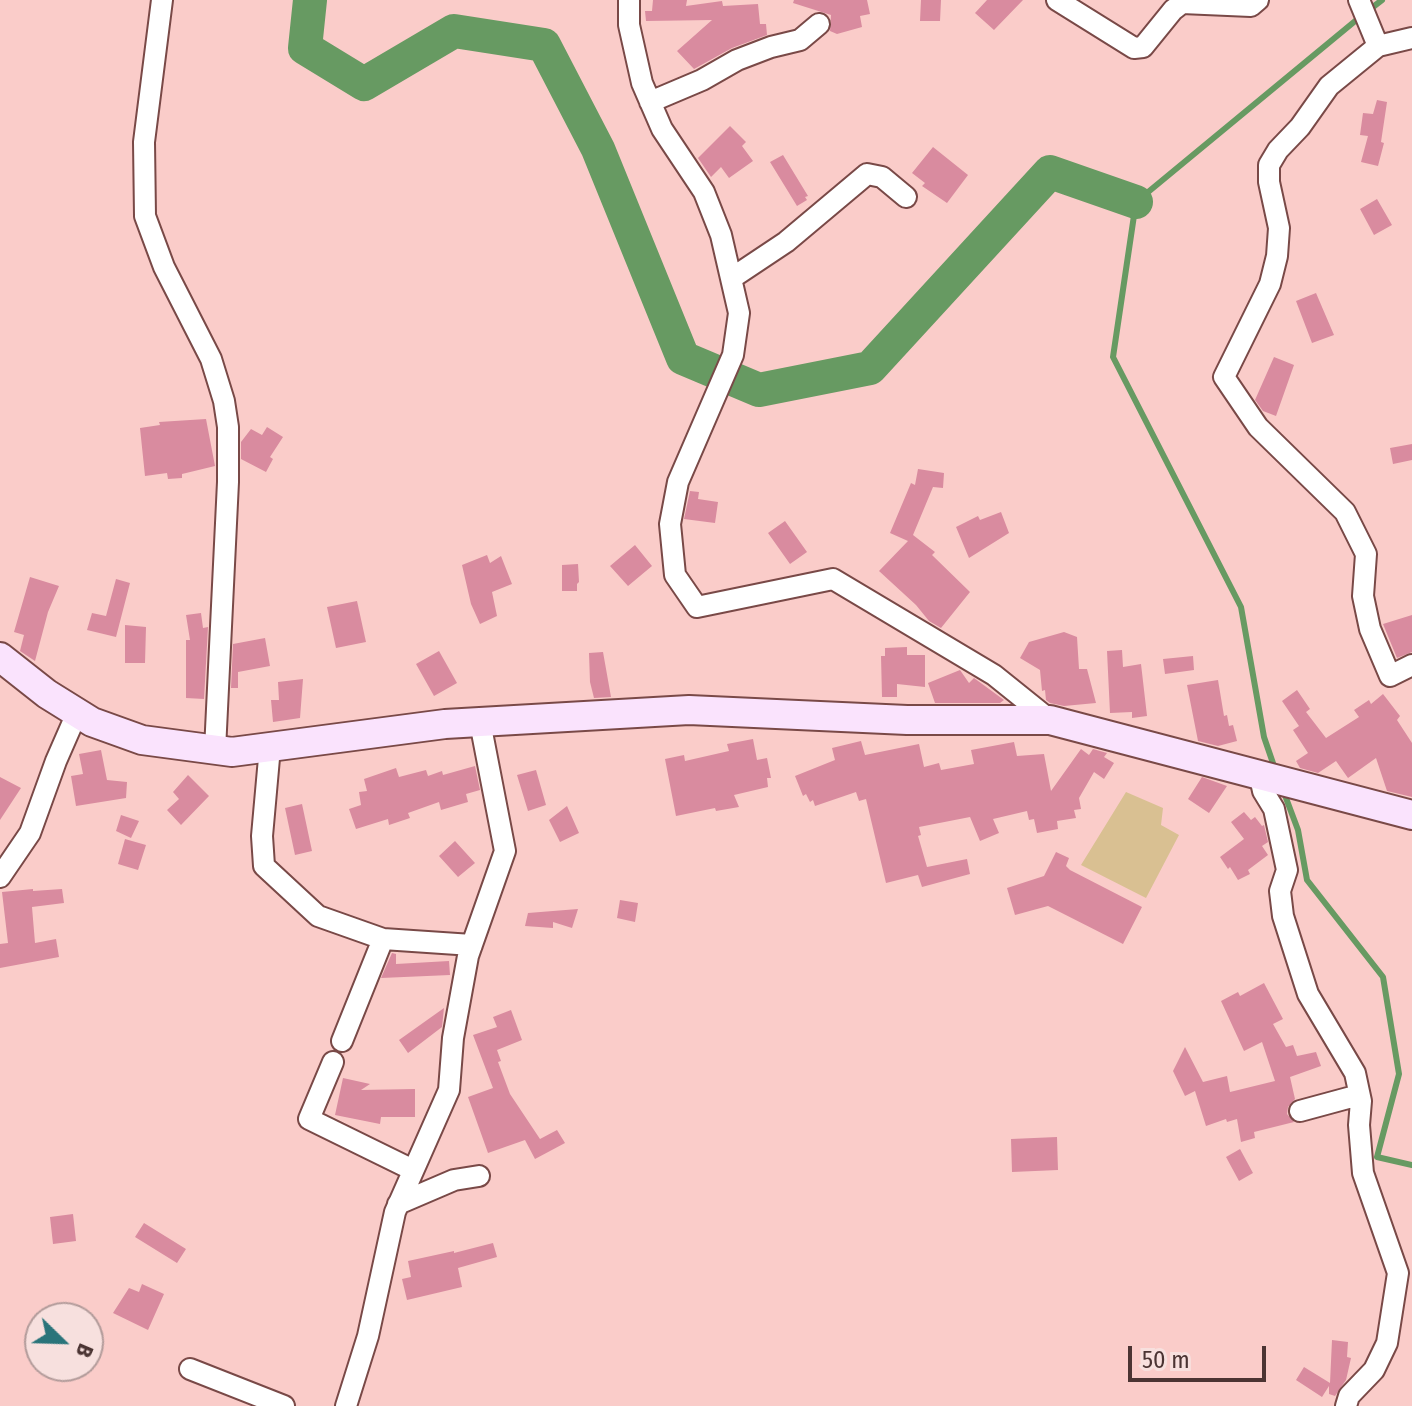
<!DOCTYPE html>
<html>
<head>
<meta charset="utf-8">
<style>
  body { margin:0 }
  #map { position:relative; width:1412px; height:1406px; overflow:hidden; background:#faccc9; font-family:"Fira Sans Condensed",sans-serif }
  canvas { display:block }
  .north { position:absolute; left:24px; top:1302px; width:80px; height:80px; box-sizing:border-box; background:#f7e0de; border:2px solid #b29b9a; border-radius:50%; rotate:113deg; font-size:22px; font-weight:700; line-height:32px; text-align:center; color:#4b3433 }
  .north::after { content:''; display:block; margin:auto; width:28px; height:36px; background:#2a747a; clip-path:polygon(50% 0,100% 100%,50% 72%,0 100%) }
  .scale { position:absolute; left:1128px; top:1346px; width:138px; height:36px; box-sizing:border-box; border:4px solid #4b3433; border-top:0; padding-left:10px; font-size:24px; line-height:28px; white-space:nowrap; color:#4b3433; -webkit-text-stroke:6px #f7e0de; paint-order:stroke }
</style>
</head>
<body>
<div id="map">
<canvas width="1412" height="1406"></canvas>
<div class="north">B</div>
<div class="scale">50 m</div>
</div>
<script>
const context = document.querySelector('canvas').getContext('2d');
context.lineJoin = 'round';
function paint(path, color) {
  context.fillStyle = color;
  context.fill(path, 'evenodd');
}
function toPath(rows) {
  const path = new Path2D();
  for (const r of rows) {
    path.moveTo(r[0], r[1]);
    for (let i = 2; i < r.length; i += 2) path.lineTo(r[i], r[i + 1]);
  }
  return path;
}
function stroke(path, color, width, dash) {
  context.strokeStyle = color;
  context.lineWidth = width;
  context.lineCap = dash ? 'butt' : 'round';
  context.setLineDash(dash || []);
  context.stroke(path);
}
paint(toPath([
  [1126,792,1163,808,1161,825,1179,835,1146,898,1081,865]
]), '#d9c092');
stroke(toPath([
  [1369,10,1382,0],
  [1276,772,1264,737,1241,607,1113,357,1136,202,1360,17],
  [1283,790,1298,830,1307,880,1383,977,1399,1074,1377,1157,1412,1165]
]), '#679a62', 6);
stroke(toPath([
  [310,0,305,48,364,84,454,31,544,45,598,149,683,358,759,390,870,368,1050,172,1136,202]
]), '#679a62', 34);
paint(toPath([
  [653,0,687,0,686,6,722,1,723,6,758,4,760,24,766,24,767,35,732,48,694,69,677,51,712,20,646,21,645,11,652,11],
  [794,0,867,0,870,14,860,16,862,27,837,34,830,31,831,15,793,3],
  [921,0,941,0,940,21,920,21],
  [987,0,1023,0,994,30,975,13],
  [1377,100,1387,102,1381,142,1384,143,1378,166,1361,162,1368,136,1360,135,1363,113,1373,114],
  [730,126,746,142,742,146,753,161,729,178,721,167,711,177,698,158],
  [933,147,968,175,947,203,922,186,925,183,912,173],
  [783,155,808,196,805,197,807,200,797,206,770,162],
  [1377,199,1392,225,1374,235,1360,209],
  [1316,293,1334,335,1312,343,1296,301],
  [1274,357,1294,365,1276,416,1263,411,1255,400],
  [206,419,215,466,182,474,182,478,168,479,167,473,145,476,140,428,160,425,159,422],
  [267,427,283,437,270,457,273,459,266,472,241,459,241,442,251,429,262,435],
  [1412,444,1412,460,1393,464,1390,448],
  [918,469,944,473,943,488,933,487,913,535,935,552,932,555,970,592,941,628,929,621,916,605,879,571,908,541,890,533,911,483,915,485],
  [690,491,699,492,698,499,718,502,715,523,684,519],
  [1001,512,1009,533,969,558,956,527,978,516,980,520],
  [785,521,807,552,790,564,768,533],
  [635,545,652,566,628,586,610,566],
  [487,555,490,563,501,556,512,584,492,592,497,616,480,624,471,604,462,565],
  [578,564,579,582,577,584,577,591,562,591,562,565],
  [30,577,59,586,48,612,35,661,20,651,24,635,14,632],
  [116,579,130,583,116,637,87,630,92,613,106,616],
  [357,601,366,642,336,648,327,607],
  [201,613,203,628,208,627,204,699,186,698,186,640,190,640,186,615],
  [1412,615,1412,652,1397,658,1383,624],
  [125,625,146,627,145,663,125,663],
  [1064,632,1077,637,1079,669,1087,669,1096,703,1064,706,1050,703,1046,700,1045,690,1042,691,1040,670,1020,658,1029,642],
  [265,638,270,666,238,672,238,688,231,688,233,644],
  [907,647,907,655,925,655,925,687,897,684,897,697,882,697,881,656,885,656,885,648],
  [1122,650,1123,667,1141,664,1147,716,1132,718,1132,712,1110,713,1107,651],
  [439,651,457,683,434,696,416,664],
  [603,652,611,697,594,698,590,682,589,653],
  [1193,656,1194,670,1165,674,1163,659],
  [960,670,969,683,974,678,1004,700,1000,703,935,703,928,683],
  [303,679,300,718,273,722,271,700,279,700,278,682],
  [1218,680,1224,716,1227,715,1229,726,1233,725,1237,741,1218,746,1198,741,1187,685],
  [1297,690,1310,709,1306,712,1326,738,1359,717,1354,710,1369,700,1371,704,1383,694,1400,716,1397,720,1412,743,1412,797,1387,791,1376,758,1348,778,1336,761,1318,773,1300,768,1296,761,1308,753,1293,730,1299,726,1282,701],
  [753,739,757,760,767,758,771,778,767,778,768,787,734,795,739,807,716,811,715,808,676,816,665,759,684,755,685,761,729,751,727,744],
  [861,741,865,755,919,744,924,767,939,763,941,770,974,764,971,750,1014,742,1017,756,1044,754,1051,791,1081,749,1089,755,1093,749,1107,753,1104,757,1114,763,1104,779,1094,772,1079,798,1081,809,1074,810,1076,818,1057,821,1058,829,1037,833,1034,819,1029,820,1027,811,993,819,999,833,980,841,970,817,919,827,921,835,918,836,927,867,967,859,970,874,922,887,918,875,886,883,866,799,859,801,856,792,815,806,813,800,810,802,806,794,803,796,795,776,835,760,832,748],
  [101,750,107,780,127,782,126,798,76,806,71,776,83,774,79,754],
  [475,766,480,790,466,794,468,802,441,810,439,802,408,813,410,818,389,825,388,819,356,829,349,809,361,805,359,792,367,791,364,779,396,768,399,777,426,770,428,776,442,771,443,775],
  [536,770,546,805,528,811,517,775],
  [188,775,209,796,181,825,167,810,179,799,173,792],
  [0,777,21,788,0,820],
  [1202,777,1227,786,1209,813,1188,799],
  [302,804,312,851,295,855,285,808],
  [567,806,579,833,560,842,549,820],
  [1244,812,1251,820,1255,817,1262,826,1264,825,1268,842,1262,846,1268,855,1248,870,1250,874,1238,880,1230,867,1228,869,1220,857,1244,839,1231,822],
  [121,815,139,821,131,838,116,831],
  [125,839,146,845,138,870,118,864],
  [455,841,475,863,458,877,439,856],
  [1056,852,1069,858,1066,866,1070,870,1142,907,1123,944,1048,906,1015,915,1007,888,1044,876],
  [33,889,33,891,62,889,64,903,32,907,35,943,56,939,59,957,0,968,0,944,8,943,2,892],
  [620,900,638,903,635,922,617,918],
  [578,909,572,928,553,922,553,928,525,926,528,913],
  [392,953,396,954,396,964,449,961,450,975,381,978],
  [1264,983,1283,1019,1273,1024,1286,1047,1293,1045,1297,1056,1316,1052,1321,1066,1290,1077,1295,1099,1288,1107,1287,1114,1294,1122,1254,1132,1255,1138,1241,1142,1237,1119,1227,1122,1226,1119,1206,1126,1195,1091,1185,1096,1173,1071,1185,1047,1203,1082,1227,1076,1230,1092,1275,1081,1262,1042,1244,1051,1221,1001,1238,992,1240,996],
  [444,1008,442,1027,408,1053,399,1040],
  [511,1010,522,1040,497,1050,501,1061,498,1062,510,1094,540,1139,557,1130,565,1143,535,1159,525,1140,488,1153,468,1097,493,1088,473,1035,497,1027,493,1017],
  [343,1078,370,1084,361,1090,415,1089,415,1117,381,1117,380,1124,335,1115],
  [1057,1137,1058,1170,1012,1172,1011,1139],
  [1240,1149,1253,1173,1239,1181,1226,1157],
  [73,1214,76,1241,53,1244,50,1217],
  [144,1223,186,1249,177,1263,135,1237],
  [493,1243,497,1257,458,1268,462,1287,407,1300,402,1279,411,1277,408,1261,454,1251,454,1253],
  [142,1284,164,1294,148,1330,113,1313,129,1288,139,1292],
  [1332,1340,1348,1342,1347,1357,1351,1358,1346,1380,1335,1396,1329,1394,1329,1386,1322,1397,1296,1380,1304,1367,1330,1383]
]), '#d98b9f');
const street = toPath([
  [162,0,144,142,145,216,164,267,211,359,224,401,228,427,228,482,215,750],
  [629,0,629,25,642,83,662,129,704,192,721,235,739,313,733,355,678,482,670,524,675,575,697,607,833,579,994,675,1050,720],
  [1057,0,1134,48,1143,47,1173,10,1182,3,1251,6,1258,0],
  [1359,0,1378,46],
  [1412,38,1378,46,1329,86,1300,127,1278,150,1269,165,1269,182,1279,228,1277,256,1270,284,1224,377,1258,427,1345,512,1366,554,1363,596,1370,629,1390,676,1412,665],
  [650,102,702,80,737,60,771,47,800,40,819,24],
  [732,278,786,242,867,174,882,177,906,197],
  [270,747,262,836,264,866,318,916,383,939],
  [1260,777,1263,791,1274,809,1287,870,1280,891,1283,916,1308,994,1355,1073,1361,1101,1359,1125,1363,1173,1398,1273,1387,1343,1374,1370,1349,1396,1346,1406],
  [0,877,30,833,56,761,77,713],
  [342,1041,383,939,472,945],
  [333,1062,309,1119,413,1170],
  [1300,1111,1359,1095],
  [398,1204,454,1180,479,1176],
  [190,1369,284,1406],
  [346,1406,368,1336,395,1212,449,1090,453,1038,468,956,505,851,480,722]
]);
const secondary = toPath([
  [0,657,47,694,92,722,142,740,232,752,445,724,689,710,907,720,1050,720,1412,815]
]);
stroke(street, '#794947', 24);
stroke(secondary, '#794947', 32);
stroke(street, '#fff', 20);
stroke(secondary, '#fae3fd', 28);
</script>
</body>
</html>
